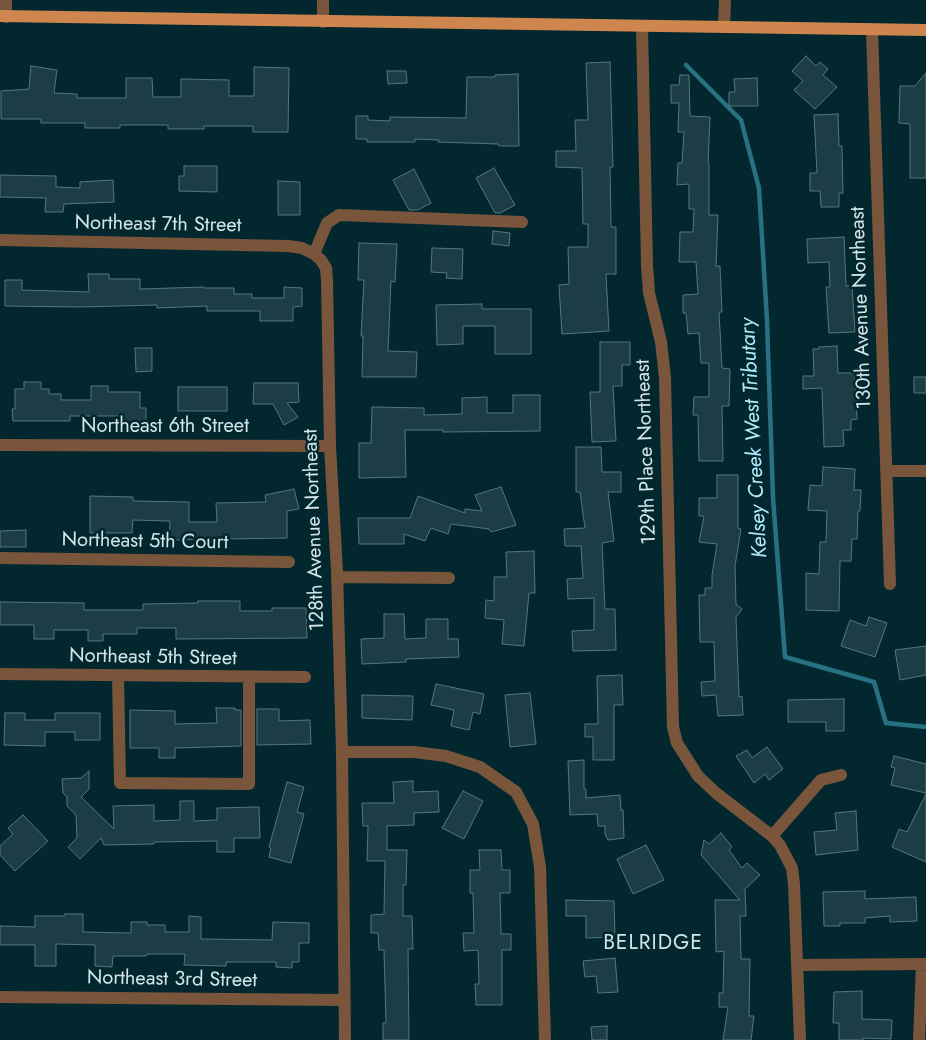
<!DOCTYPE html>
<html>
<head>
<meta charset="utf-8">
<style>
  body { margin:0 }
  canvas { display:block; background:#03272e }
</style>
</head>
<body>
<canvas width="926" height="1040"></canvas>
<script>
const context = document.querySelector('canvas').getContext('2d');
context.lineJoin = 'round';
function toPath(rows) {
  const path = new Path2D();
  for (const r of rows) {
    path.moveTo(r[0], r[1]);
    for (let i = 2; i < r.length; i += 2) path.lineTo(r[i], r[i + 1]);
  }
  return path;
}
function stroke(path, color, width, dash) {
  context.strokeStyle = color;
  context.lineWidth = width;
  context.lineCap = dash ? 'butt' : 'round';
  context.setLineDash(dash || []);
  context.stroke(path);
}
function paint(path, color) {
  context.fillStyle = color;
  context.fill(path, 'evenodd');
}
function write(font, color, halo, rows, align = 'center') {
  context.font = font + ' Jost,sans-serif';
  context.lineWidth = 5;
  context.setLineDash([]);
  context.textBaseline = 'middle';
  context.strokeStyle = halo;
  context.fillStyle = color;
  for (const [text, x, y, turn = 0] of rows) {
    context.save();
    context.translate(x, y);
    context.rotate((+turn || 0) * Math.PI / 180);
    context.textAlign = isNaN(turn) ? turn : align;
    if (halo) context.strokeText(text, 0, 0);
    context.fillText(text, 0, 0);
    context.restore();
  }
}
stroke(toPath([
  [686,65,741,120,759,188,767,320,773,498,785,657,874,682,886,723,926,727]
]), '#277282', 4.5);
const building = toPath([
  [806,56,816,66,820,62,828,69,823,75,837,87,815,109,794,90,803,81,792,71,806,56],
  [610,62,613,167,610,167,611,227,616,227,616,274,606,274,609,331,562,334,559,285,569,284,568,247,588,247,588,224,583,224,582,168,556,167,556,151,576,151,575,120,588,120,586,63,610,62],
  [31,66,57,70,54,93,77,94,77,98,126,98,126,78,152,78,153,97,181,97,181,79,229,80,229,96,254,96,254,67,289,68,288,132,253,132,253,126,204,126,204,129,168,129,168,125,120,125,120,128,85,128,85,123,41,123,41,119,1,119,1,91,29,89,31,66],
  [387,71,406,71,407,83,388,84,387,71],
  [926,73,926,178,910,178,910,124,899,123,900,86,915,86,926,73],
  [518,74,519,146,499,146,498,144,438,142,439,140,415,139,415,142,367,142,367,139,356,139,356,116,368,116,368,120,390,121,390,117,466,118,467,77,495,77,495,75,518,74],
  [680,75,689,75,690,116,710,117,708,163,709,163,709,215,718,215,716,266,720,266,722,312,719,312,722,368,730,369,729,406,722,406,723,461,699,461,698,415,693,415,694,397,709,397,709,363,701,363,699,333,688,334,686,313,683,313,683,295,698,294,696,262,679,262,680,232,693,232,694,209,689,209,689,184,677,185,678,163,682,163,684,132,678,132,679,103,671,103,671,85,679,85,680,75],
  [757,78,758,106,729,106,729,92,735,92,734,79,757,78],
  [838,114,839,146,842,146,843,193,839,193,839,207,821,207,820,191,810,191,810,173,817,173,814,115,838,114],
  [184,166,217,166,217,192,179,191,179,176,184,176,184,166],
  [494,168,515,205,500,213,495,213,476,178,494,168],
  [414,169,431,203,418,210,409,210,393,180,414,169],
  [0,175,56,176,56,187,80,188,80,182,113,180,114,202,64,204,63,212,45,212,46,198,0,197,0,175],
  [278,181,300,182,300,215,278,215,278,181],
  [493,231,510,233,509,246,492,244,493,231],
  [844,237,846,286,852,286,855,332,829,333,826,287,830,287,829,262,808,263,807,239,844,237],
  [359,243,397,244,395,282,391,281,388,351,417,352,416,377,362,377,363,336,361,336,364,280,358,280,359,243],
  [432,248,463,249,462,279,446,278,447,273,431,272,432,248],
  [88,274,109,274,109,279,140,279,140,289,204,287,204,288,234,288,234,294,252,294,252,298,284,298,284,287,302,288,302,306,293,307,293,321,260,321,260,311,207,311,207,306,157,308,157,305,79,307,5,306,5,280,22,280,22,290,89,292,88,274],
  [482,304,482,309,531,309,531,354,495,354,495,326,463,326,463,344,437,345,436,305,482,304],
  [600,342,630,342,630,365,622,365,622,386,613,386,616,441,592,442,590,392,600,392,600,342],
  [837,346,838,373,855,373,857,419,851,420,851,430,843,430,844,446,824,447,822,388,803,389,803,376,814,376,813,349,819,349,819,347,837,346],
  [135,348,152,348,152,371,136,372,135,348],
  [914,377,926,377,926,393,914,393,914,377],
  [24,382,41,382,41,389,49,389,49,394,61,394,61,400,91,400,91,386,108,386,108,392,140,392,140,408,146,408,146,424,122,424,122,416,70,416,70,421,13,421,12,409,15,409,15,389,24,389,24,382],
  [254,383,298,383,299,402,287,403,298,417,284,425,273,404,253,404,254,383],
  [178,387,227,387,227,411,178,411,178,387],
  [513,395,540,395,540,431,443,432,443,430,405,430,406,477,359,478,359,443,371,443,372,407,424,408,424,415,462,414,462,398,487,397,487,413,513,413,513,395],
  [576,447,601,447,602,472,621,472,621,492,608,492,614,541,602,543,605,609,615,609,616,650,573,651,572,631,594,630,594,598,568,599,567,579,583,578,581,546,565,546,564,529,585,528,580,492,576,492,576,447],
  [823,467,855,469,854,490,861,490,860,511,858,511,857,539,852,539,851,561,840,561,839,611,806,610,806,573,819,574,820,542,826,542,827,511,808,510,810,485,822,486,823,467],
  [717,475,738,475,738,528,741,529,735,566,736,604,742,609,736,617,739,697,742,696,743,715,718,716,716,695,702,696,701,682,715,681,714,642,700,642,699,595,705,595,705,588,712,588,712,575,717,544,699,542,704,516,699,516,699,498,717,498,717,475],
  [501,487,516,525,491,532,489,529,451,524,448,534,431,528,425,541,404,534,404,544,359,544,358,518,410,518,418,496,465,513,465,509,482,511,475,495,501,487],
  [294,489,299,509,287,511,287,538,169,540,170,521,133,520,132,533,90,533,90,496,133,497,133,501,189,502,189,522,217,522,216,503,266,502,265,495,294,489],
  [26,530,26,547,0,547,0,531,26,530],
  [534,551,535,593,529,593,524,646,502,644,504,620,485,618,486,600,494,601,494,577,507,577,506,552,534,551],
  [198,601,240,601,240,611,272,611,272,608,306,608,307,638,176,639,176,628,137,628,137,634,103,634,103,641,88,641,88,630,54,630,54,639,34,639,34,625,0,625,0,602,84,603,84,610,143,610,143,604,198,603,198,601],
  [384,614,404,614,405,639,426,638,426,619,448,619,448,639,458,639,459,657,406,659,406,662,362,664,361,639,384,638,384,614],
  [869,617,887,623,875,657,841,646,850,620,866,626,869,617],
  [926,646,926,675,900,680,895,650,926,646],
  [622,675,623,705,614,705,614,760,593,760,593,737,585,737,585,724,598,724,597,676,622,675],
  [436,684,484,694,480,714,473,712,469,730,451,726,454,710,431,705,436,684],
  [530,693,536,744,510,747,505,695,530,693],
  [362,695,413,696,412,720,362,718,362,695],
  [844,699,844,731,826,731,826,722,788,722,788,700,844,699],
  [216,708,235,708,235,710,241,710,241,746,175,748,175,758,159,758,159,748,130,748,130,710,175,711,175,724,217,723,216,708],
  [257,709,279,709,279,721,310,720,311,744,257,745,257,709],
  [5,713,25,713,25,720,55,720,55,713,100,713,100,740,75,740,75,732,45,732,45,746,4,745,5,713],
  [767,747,783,769,769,780,765,774,754,783,736,756,747,750,752,758,767,747],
  [894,756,926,764,926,793,891,785,895,768,891,767,894,756],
  [584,760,584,789,586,789,586,798,620,795,621,810,623,810,624,838,608,840,605,834,605,826,598,826,597,814,570,815,568,761,584,760],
  [89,771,89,789,81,797,114,829,113,806,154,805,154,821,180,820,180,801,194,801,194,821,217,820,217,808,259,807,260,838,234,838,234,852,217,852,217,841,154,842,154,844,104,845,101,838,80,859,68,847,77,838,76,815,67,806,67,797,63,793,62,779,81,778,89,771],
  [413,781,413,792,438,791,439,812,414,813,414,825,387,826,387,850,407,850,406,885,403,885,403,916,412,916,413,949,408,949,409,1040,383,1040,383,1023,386,1023,384,950,379,950,378,933,371,933,371,915,384,914,385,861,367,861,368,826,363,826,362,803,394,803,393,782,413,781],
  [287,782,304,787,297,812,304,814,291,863,269,857,271,848,269,847,287,782],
  [463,791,483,801,464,839,442,828,463,791],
  [926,794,926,862,892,847,899,829,907,832,926,794],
  [856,811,858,850,816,855,814,832,837,830,835,813,856,811],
  [23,815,48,841,15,871,0,855,0,846,13,834,8,828,23,815],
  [721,833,732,847,729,850,742,868,747,863,760,875,745,889,746,916,740,916,741,959,750,959,749,1016,754,1016,751,1040,723,1040,728,1007,719,1007,719,993,723,993,724,951,716,952,715,900,740,900,701,855,704,840,709,844,721,833],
  [646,845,664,880,633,894,617,859,646,845],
  [479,850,501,850,502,870,510,870,510,893,500,893,501,934,511,934,511,950,502,950,502,1005,476,1005,475,984,479,984,478,950,464,951,463,933,474,933,473,893,470,893,470,870,480,870,479,850],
  [865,891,865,899,916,897,917,921,890,922,890,916,865,918,865,923,840,923,840,926,824,926,823,892,865,891],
  [566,900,614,901,615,937,586,938,586,916,566,916,566,900],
  [65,914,83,914,83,932,131,933,131,922,147,922,147,925,165,925,165,932,189,932,189,916,201,917,201,939,272,940,273,922,309,923,309,943,299,943,299,962,292,962,292,968,276,967,276,962,226,962,226,966,184,965,185,954,147,954,146,956,113,956,112,967,95,966,95,945,56,944,56,966,35,966,35,945,0,945,0,926,35,927,35,916,64,916,65,914],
  [615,958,618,992,598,993,596,976,585,977,583,961,615,958],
  [862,991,862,1019,892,1020,891,1039,863,1038,863,1040,839,1040,839,1023,833,1023,834,992,862,991],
  [607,1026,607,1040,592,1040,591,1027,607,1026]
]);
paint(building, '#1c3d45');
stroke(building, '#54777f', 1);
stroke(toPath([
  [6,17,6,0],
  [323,22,323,0],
  [642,26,647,265,649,293,661,342,665,378,673,727,677,743,698,776,716,793,772,836,780,845,792,868,794,884,800,1040],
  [724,27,725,0],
  [872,30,890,584],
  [0,240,288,246,302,248,314,254],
  [0,445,330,446],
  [886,471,926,471],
  [0,558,289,562],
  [337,577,449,578],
  [0,674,305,677],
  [118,676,120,783,249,784,249,678],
  [342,752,414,752,446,756,480,767,516,792,533,824,540,867,545,1040],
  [772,836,821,780,841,775],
  [798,965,926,964],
  [0,997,344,1000],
  [345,1040,342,752,337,571,330,446,327,280,326,268,321,260,314,254,327,223,339,215,522,222],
  [919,1040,922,964]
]), '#78553b', 12);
stroke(toPath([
  [0,16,926,30]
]), '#cf864e', 12);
write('20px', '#d3e6ea', '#03272e', [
  ["Northeast 7th Street",158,225,1],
  ["130th Avenue Northeast",862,308,-92],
  ["Northeast 6th Street",165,427],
  ["129th Place Northeast",647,452,-92],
  ["128th Avenue Northeast",315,530,-92],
  ["Northeast 5th Court",145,542,1],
  ["Northeast 5th Street",153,658,1],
  ["Northeast 3rd Street",172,980,1]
]);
write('italic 21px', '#b0ecfb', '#03272e', [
  ["Kelsey Creek West Tributary",755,438,-93]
]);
context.letterSpacing = '1px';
write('21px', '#d3e6ea', '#03272e', [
  ["BELRIDGE",653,944]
]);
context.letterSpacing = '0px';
</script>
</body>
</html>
